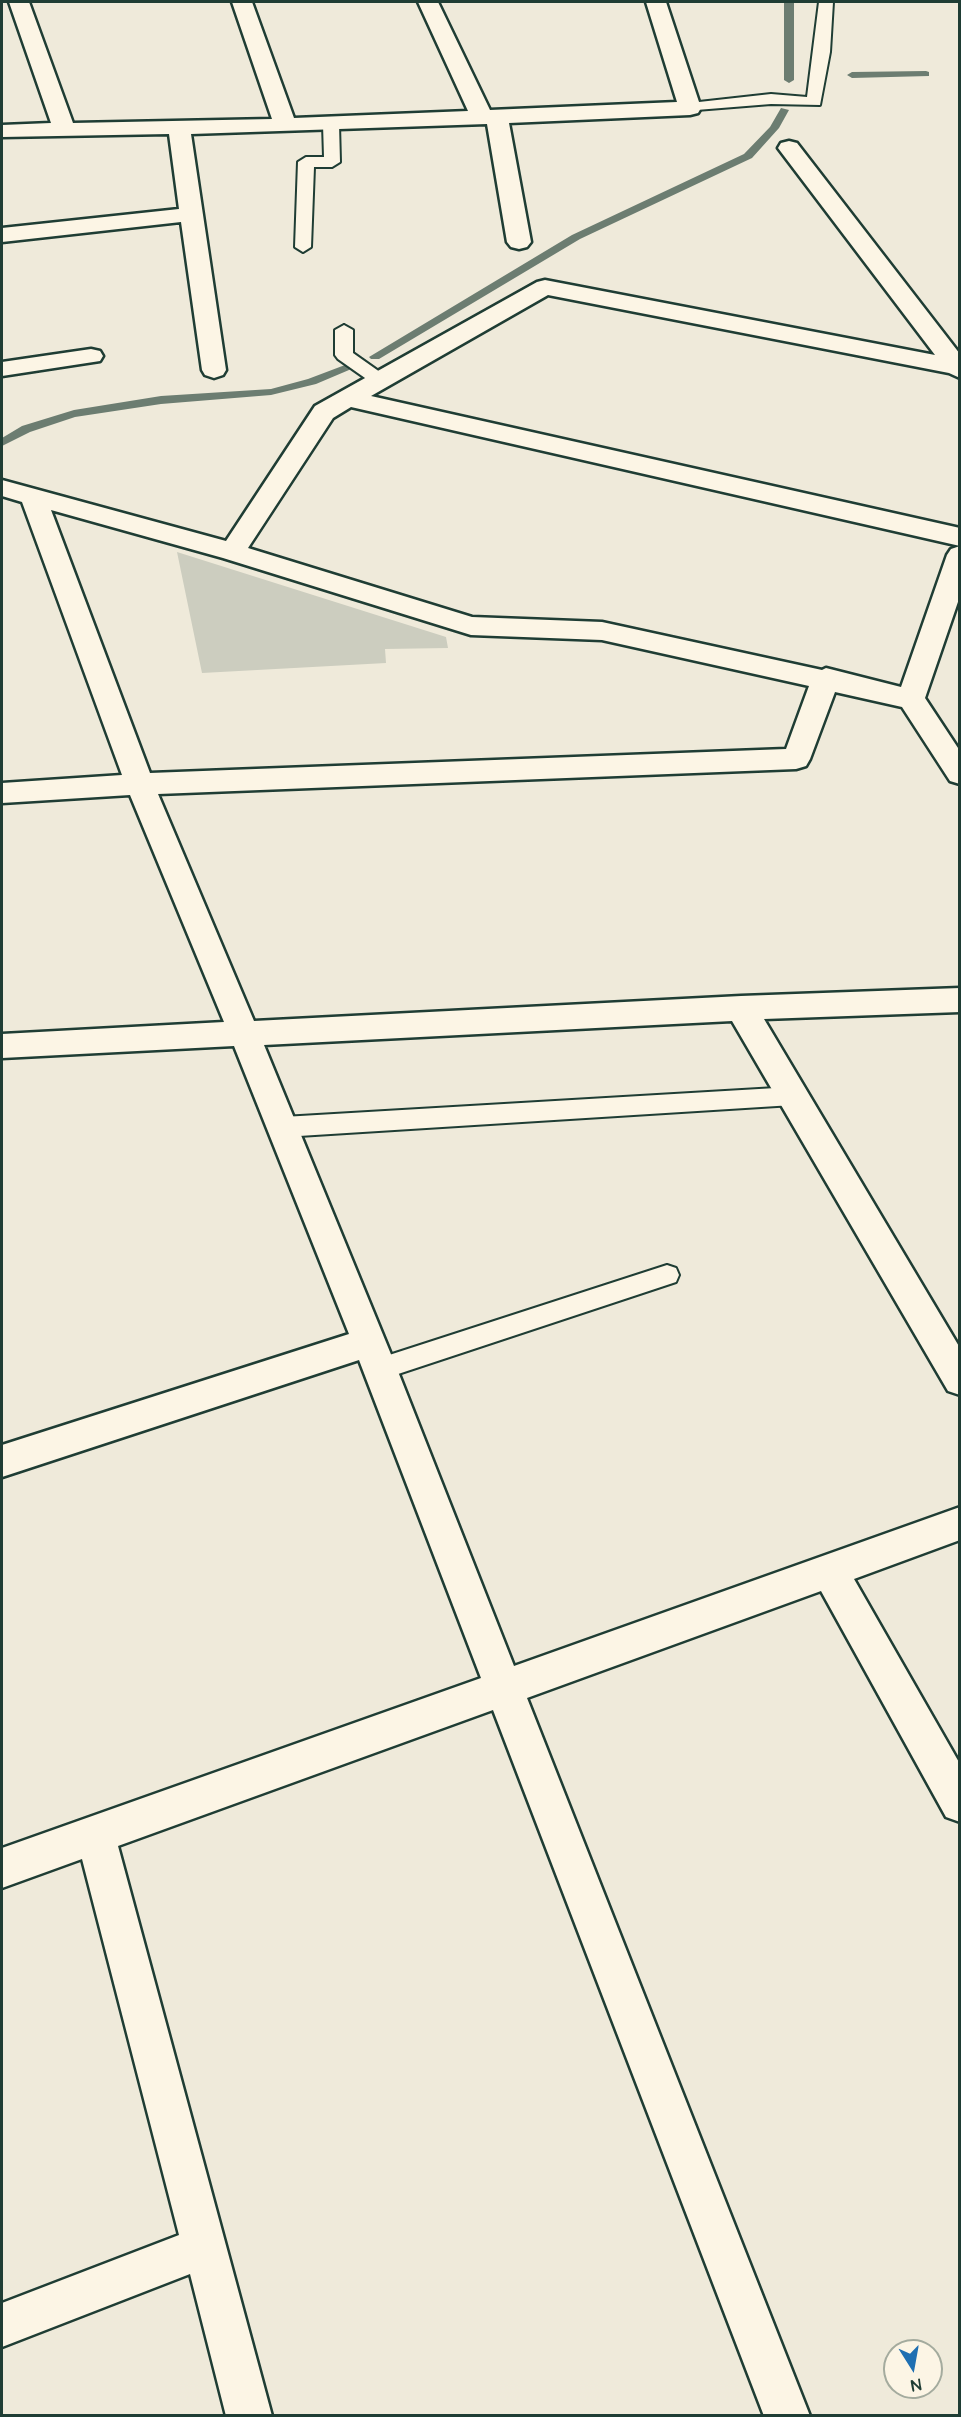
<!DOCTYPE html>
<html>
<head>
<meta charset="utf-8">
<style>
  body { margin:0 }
  #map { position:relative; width:961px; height:2417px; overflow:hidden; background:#efeada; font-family:"Architects Daughter",sans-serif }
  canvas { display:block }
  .frame { position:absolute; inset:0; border:3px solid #1f3d34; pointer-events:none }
  .north { position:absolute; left:883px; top:2339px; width:60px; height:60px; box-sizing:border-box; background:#fcf5e5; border:2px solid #a4ab9e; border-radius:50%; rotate:169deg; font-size:16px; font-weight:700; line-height:24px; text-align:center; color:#1f3d34 }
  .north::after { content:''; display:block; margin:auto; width:21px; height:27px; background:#1f6fb2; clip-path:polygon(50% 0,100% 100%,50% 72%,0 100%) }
</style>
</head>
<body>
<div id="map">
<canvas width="961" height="2417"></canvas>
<div class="frame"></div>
<div class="north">N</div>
</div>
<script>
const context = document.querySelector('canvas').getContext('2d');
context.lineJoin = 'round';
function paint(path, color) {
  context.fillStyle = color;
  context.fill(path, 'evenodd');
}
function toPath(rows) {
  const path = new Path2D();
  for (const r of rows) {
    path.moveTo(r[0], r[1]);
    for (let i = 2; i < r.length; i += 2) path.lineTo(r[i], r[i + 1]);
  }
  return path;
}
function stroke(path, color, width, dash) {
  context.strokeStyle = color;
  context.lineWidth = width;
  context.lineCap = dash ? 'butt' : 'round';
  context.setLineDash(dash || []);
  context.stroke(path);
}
paint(toPath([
  [177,552,446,637,448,648,385,649,386,663,202,673]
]), '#cccdbf');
paint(toPath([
  [784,2,794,2,794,80,789,83,784,80,784,2],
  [926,71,929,72,929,76,852,78,847,75,852,72,926,71],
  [781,108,789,110,779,128,752,158,580,239,379,359,371,359,369,357,572,235,744,154,770,127,781,108],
  [345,365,351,368,349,370,316,384,271,395,161,404,75,417,30,432,2,446,2,438,22,426,74,410,161,396,271,389,308,379,345,365]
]), '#6c7d71');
const service = toPath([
  [819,2,833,2,830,52,820,105,771,104,684,111,682,108,684,105,690,103,771,94,807,97,819,2],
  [331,119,339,124,340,162,332,167,314,167,311,247,303,252,295,247,298,162,306,157,324,157,323,124,331,119],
  [344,325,353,330,353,353,387,377,390,381,387,385,375,385,338,359,335,355,335,330,344,325],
  [793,1087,801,1089,805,1096,801,1103,793,1105,283,1137,275,1134,271,1127,275,1120,283,1117,793,1087],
  [667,1265,676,1268,679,1275,676,1282,380,1380,371,1377,367,1369,371,1361,380,1358,667,1265]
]);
const minor = toPath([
  [9,2,29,2,73,123,272,119,232,2,252,2,294,118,468,111,418,2,438,2,490,110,677,102,646,2,666,2,701,108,698,113,690,115,509,123,531,242,527,247,519,249,511,247,507,242,487,124,191,134,226,370,223,375,214,378,205,375,202,370,181,222,2,242,2,228,179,209,169,134,2,137,2,125,51,123,9,2],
  [789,141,797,143,960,354,960,378,949,373,548,295,371,396,960,528,960,546,351,407,333,418,248,548,472,617,602,622,822,670,826,668,901,687,947,555,951,549,960,546,960,596,925,698,960,751,960,784,950,781,902,707,835,692,810,759,806,766,796,769,158,794,254,1021,741,996,960,988,960,1012,764,1019,960,1348,960,1395,948,1391,732,1021,264,1045,397,1369,514,1666,960,1507,960,1540,854,1579,960,1764,960,1822,946,1817,821,1591,527,1698,810,2416,764,2416,493,1710,118,1846,272,2416,226,2416,190,2274,2,2347,2,2303,179,2235,82,1859,2,1888,2,1848,481,1678,359,1360,2,1477,2,1445,349,1334,234,1046,2,1058,2,1034,224,1022,130,795,2,803,2,783,122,775,22,502,2,496,2,480,226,541,315,406,537,282,545,280,935,355,778,148,781,143,789,141],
  [51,510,223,558,471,635,602,640,809,686,786,749,150,773,51,510],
  [91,349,100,351,103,356,100,361,2,376,2,362,91,349]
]);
stroke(service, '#1f3d34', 4);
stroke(minor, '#1f3d34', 5);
paint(service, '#fcf5e5');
paint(minor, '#fcf5e5');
</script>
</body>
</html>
